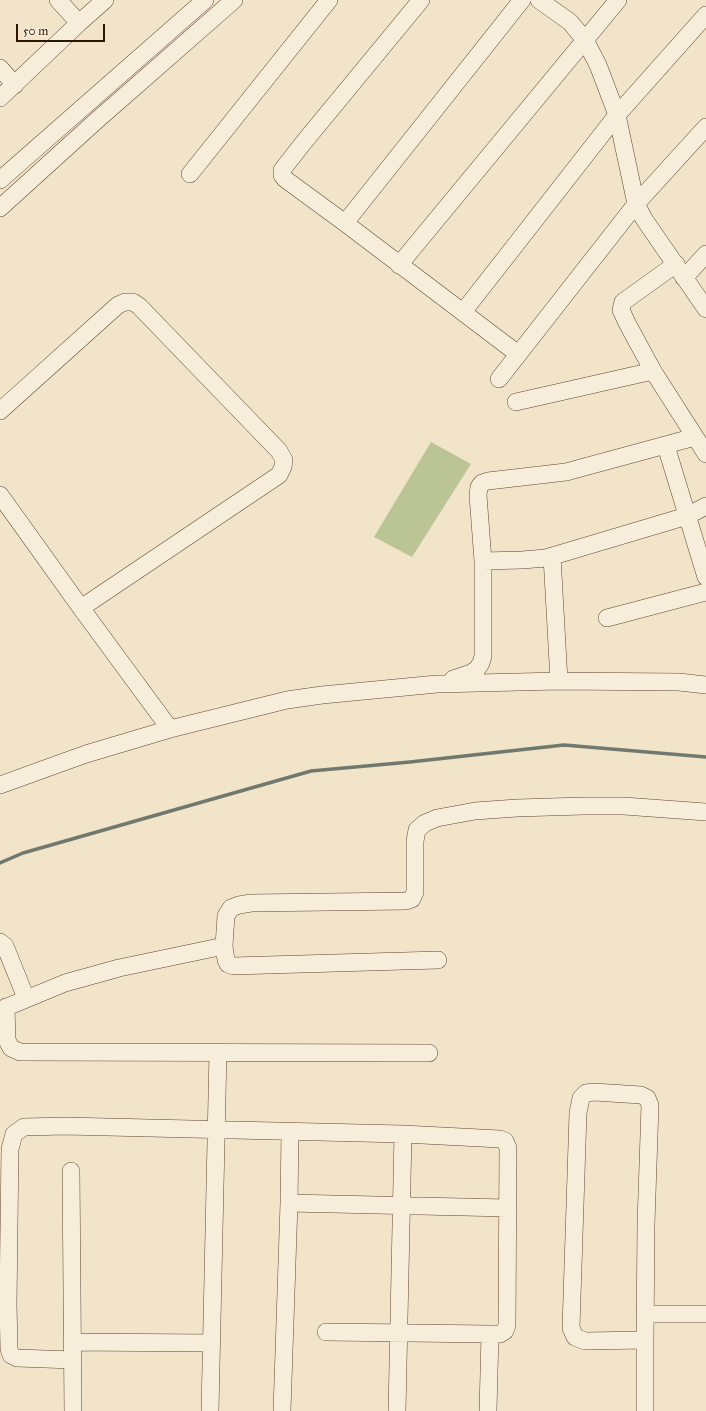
<!DOCTYPE html>
<html>
<head>
<meta charset="utf-8">
<style>
  body { margin:0 }
  #map { position:relative; width:706px; height:1411px; overflow:hidden; background:#f2e4c8; font-family:"IM FELL Great Primer",serif }
  canvas { display:block }
  .scale { position:absolute; left:16px; top:24px; width:89px; height:18px; box-sizing:border-box; border:2px solid #301200; border-top:0; padding-left:5px; font-size:12px; line-height:14px; white-space:nowrap; color:#301200; -webkit-text-stroke:3px #f7eddb; paint-order:stroke }
</style>
</head>
<body>
<div id="map">
<canvas width="706" height="1411"></canvas>
<div class="scale">50 m</div>
</div>
<script>
const context = document.querySelector('canvas').getContext('2d');
context.lineJoin = 'round';
function paint(path, color) {
  context.fillStyle = color;
  context.fill(path, 'evenodd');
}
function toPath(rows) {
  const path = new Path2D();
  for (const r of rows) {
    path.moveTo(r[0], r[1]);
    for (let i = 2; i < r.length; i += 2) path.lineTo(r[i], r[i + 1]);
  }
  return path;
}
function stroke(path, color, width, dash) {
  context.strokeStyle = color;
  context.lineWidth = width;
  context.lineCap = dash ? 'butt' : 'round';
  context.setLineDash(dash || []);
  context.stroke(path);
}
paint(toPath([
  [431,442,471,464,412,557,374,537]
]), '#bbc495');
stroke(toPath([
  [0,863,23,853,311,771,410,762,564,745,706,757]
]), '#70796e', 3.5);
const minor = toPath([
  [58,0,79,23],
  [421,0,304,142,282,170,282,175,285,179,345,223,518,354],
  [539,0,570,22,585,40,598,65,617,115,636,204,644,219,706,309],
  [0,68,15,85],
  [0,98,79,23,105,0],
  [190,174,329,0],
  [0,180,205,0],
  [0,208,96,121,234,0],
  [345,223,522,0],
  [676,264,623,302,621,310,627,323,653,371,706,454],
  [399,265,618,0],
  [684,278,706,254],
  [463,312,617,115,706,15],
  [499,379,636,204,706,127],
  [516,402,653,371],
  [0,411,118,305,125,302,133,302,139,306,279,451,284,460,283,467,279,475,81,608],
  [666,446,706,577],
  [0,495,81,608,170,729],
  [552,556,559,681],
  [483,561,522,560,546,558,687,516,706,506],
  [607,618,706,592],
  [453,679,471,673,477,669,481,663,483,656,483,561,478,495,479,487,482,483,488,481,566,472,695,437],
  [0,785,86,754,170,729,287,700,322,695,437,684,559,681,679,682,706,685],
  [0,942,5,946,26,998],
  [224,946,226,960,228,964,233,966,438,960],
  [6,1007,7,1040,11,1048,20,1052,429,1053],
  [0,1010,65,983,119,968,224,946,226,916,231,908,239,905,251,903,406,901,412,899,415,892,415,841,417,830,425,823,437,818,475,811,517,808,583,806,624,806,706,812],
  [290,1132,289,1203,507,1208],
  [71,1171,73,1411],
  [645,1314,706,1314],
  [326,1332,490,1334,500,1334,505,1331,507,1325,508,1148,505,1141,500,1139,403,1134],
  [72,1342,212,1343],
  [73,1360,17,1358,11,1355,9,1349,8,1304,10,1149,14,1134,24,1127,65,1126,403,1134,397,1411],
  [210,1411,218,1052],
  [282,1411,289,1203],
  [488,1411,490,1334],
  [645,1411,645,1340,646,1224,650,1105,647,1098,641,1095,594,1092,586,1093,581,1098,578,1113,571,1328,575,1337,585,1341,645,1340]
]);
stroke(minor, '#604632', 18);
stroke(minor, '#f7eddb', 17);
</script>
</body>
</html>
